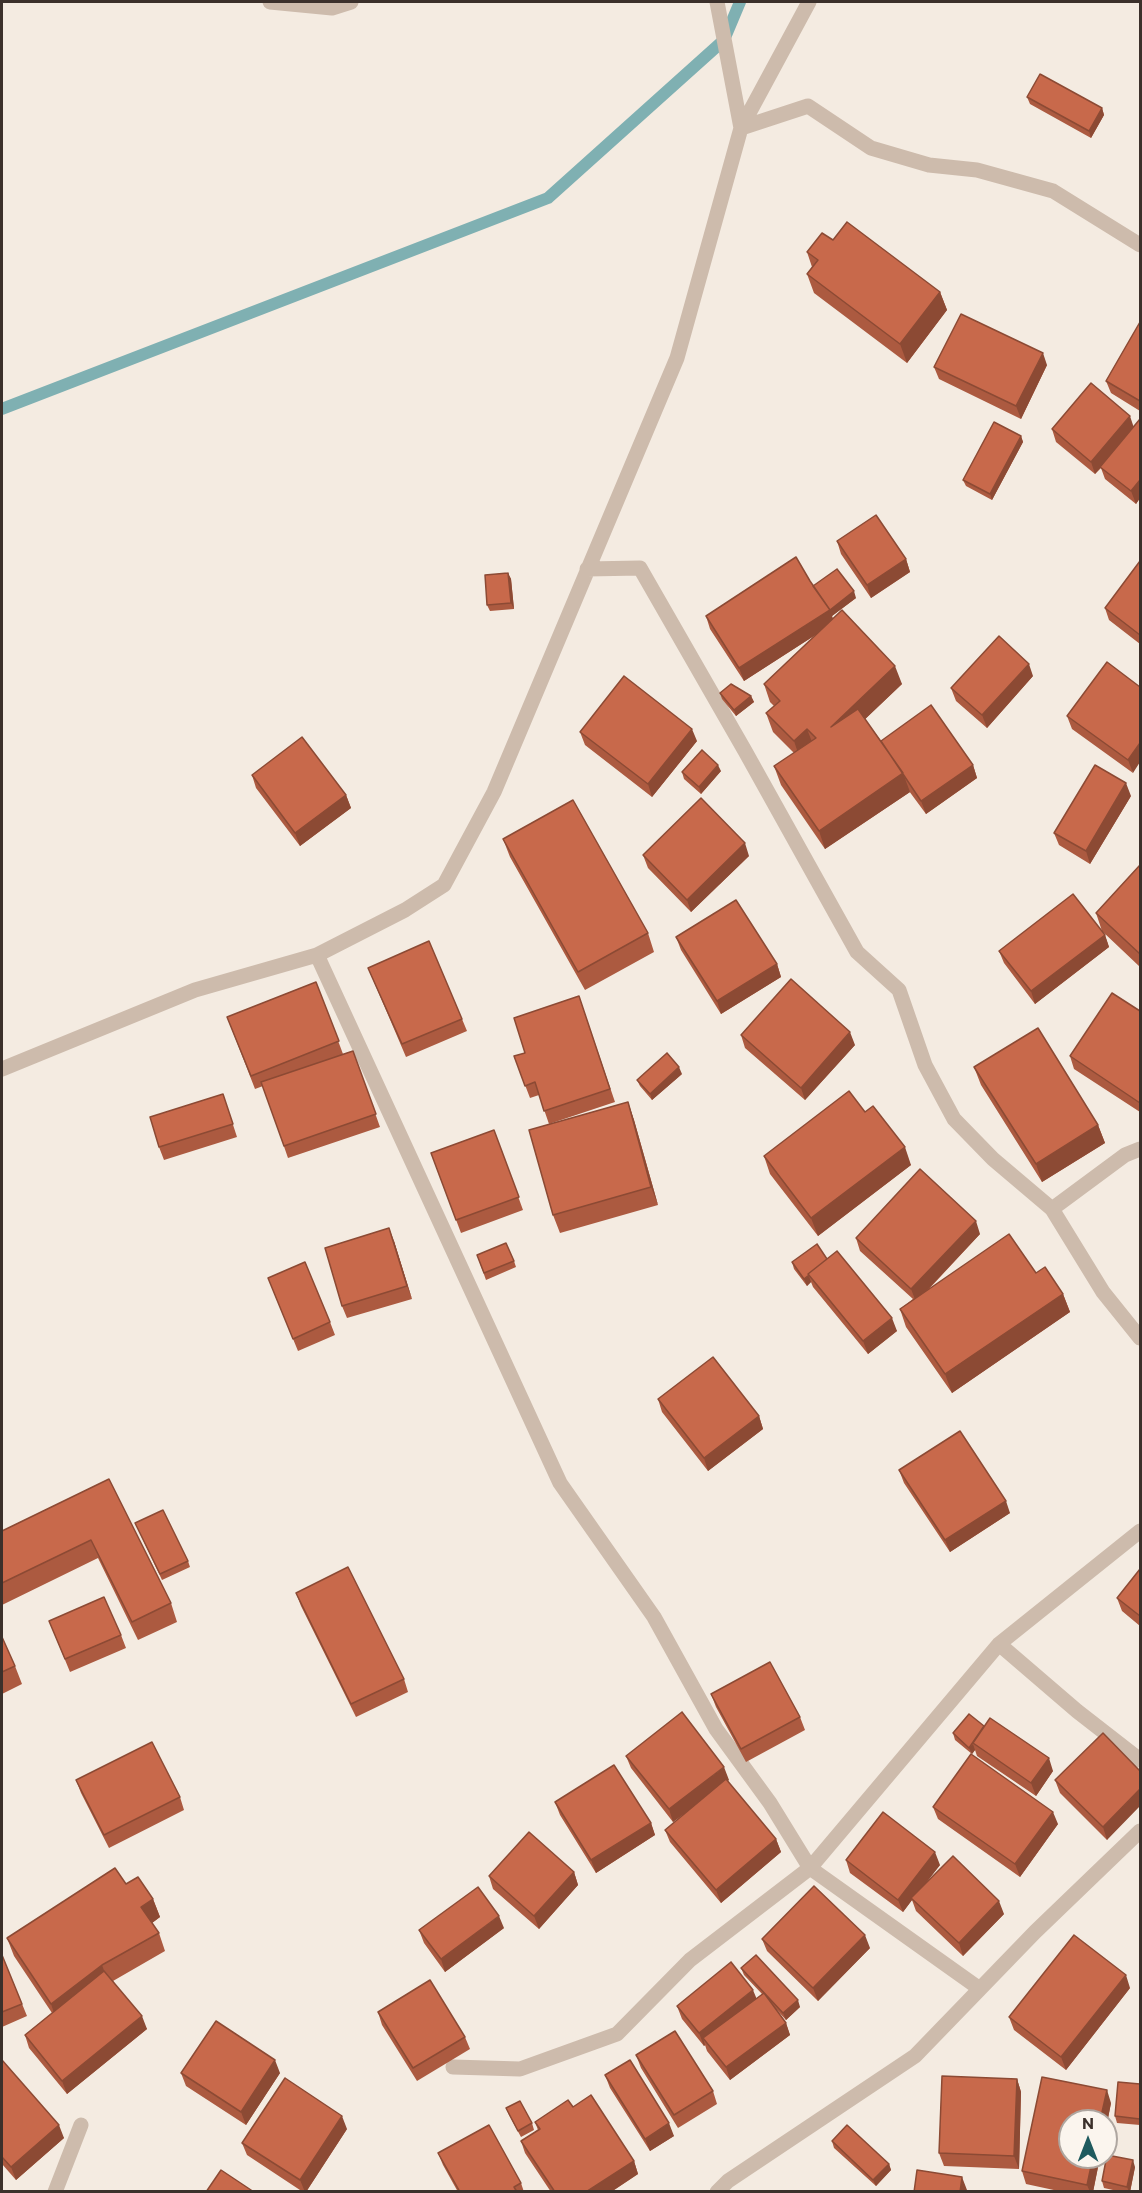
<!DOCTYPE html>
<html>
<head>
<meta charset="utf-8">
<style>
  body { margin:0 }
  #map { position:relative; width:1142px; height:2193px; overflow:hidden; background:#f4ebe1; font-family:Commissioner,sans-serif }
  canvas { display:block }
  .frame { position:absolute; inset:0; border:3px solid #3b302b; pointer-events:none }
  .north { position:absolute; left:1058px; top:2109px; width:60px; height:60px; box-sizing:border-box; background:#fbf5ee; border:2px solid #aea6a0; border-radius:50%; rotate:0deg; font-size:16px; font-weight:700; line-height:24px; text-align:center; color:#3b302b }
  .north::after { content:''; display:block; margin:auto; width:21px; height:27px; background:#1f5a5e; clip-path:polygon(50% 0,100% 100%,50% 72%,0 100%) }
</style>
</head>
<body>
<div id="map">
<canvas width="1142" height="2193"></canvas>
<div class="frame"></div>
<div class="north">N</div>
</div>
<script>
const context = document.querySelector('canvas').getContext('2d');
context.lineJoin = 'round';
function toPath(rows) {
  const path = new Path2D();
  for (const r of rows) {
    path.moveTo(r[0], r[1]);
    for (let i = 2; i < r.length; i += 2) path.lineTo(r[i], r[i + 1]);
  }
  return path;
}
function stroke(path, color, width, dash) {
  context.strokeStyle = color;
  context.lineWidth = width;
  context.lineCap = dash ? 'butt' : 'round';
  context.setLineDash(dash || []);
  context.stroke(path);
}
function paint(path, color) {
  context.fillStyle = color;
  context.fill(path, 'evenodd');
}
stroke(toPath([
  [2,409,548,198,724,40,740,2]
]), '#7fb0b2', 12);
stroke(toPath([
  [270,2,332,8,351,2],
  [717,2,741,128,808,106,871,148,929,165,977,170,1053,191,1140,245],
  [587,569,640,568,745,751,857,952,899,990,925,1065,954,1119,993,1159,1052,1209,1103,1292,1140,1338],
  [317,955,560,1483,654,1617,716,1729,770,1803,810,1868,980,1989],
  [2,1069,195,990,317,955,405,910,444,885,494,792,677,358,741,128,809,2],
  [1052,1209,1125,1155,1140,1149],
  [999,1644,1077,1711,1140,1760],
  [453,2067,520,2069,617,2034,690,1960,810,1868,999,1644,1140,1531],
  [55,2192,81,2125],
  [717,2192,728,2181,915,2056,1035,1932,1140,1831]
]), '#cdbbac', 15);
paint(toPath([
  [1027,97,1102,108,1104,115,1091,138,1030,104],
  [833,240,940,292,947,310,907,363,814,293,807,274,812,267,807,252],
  [1140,322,1140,411,1111,393,1106,381],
  [1047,365,1021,419,939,379,934,367],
  [1140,420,1140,498,1136,504,1105,479,1101,468,1095,474,1056,442,1052,429,1134,426],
  [1021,436,1023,442,992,500,966,486,963,480],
  [837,541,906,559,910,572,871,598,841,554],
  [1140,561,1140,644,1109,620,1105,608],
  [508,573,511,579,514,609,490,611,487,605],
  [810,581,813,586,856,598,832,616,833,619,902,684,865,719,881,741,973,765,977,778,926,814,909,791,910,792,825,849,781,785,774,766,794,753,773,732,766,713,774,706,770,702,764,684,817,634,744,681,710,629,706,616],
  [1107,662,1133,773,1072,729,1067,716],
  [1033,676,987,728,956,701,951,688],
  [720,693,751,696,754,702,736,716,722,699],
  [580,732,697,741,652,797,585,745],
  [721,771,701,794,684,779,682,772],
  [252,775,346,795,351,808,300,846,256,788],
  [1131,796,1090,864,1059,845,1054,833],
  [503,839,648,933,654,952,585,990,510,857],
  [643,855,749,856,691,912,648,868],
  [1140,865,1140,967,1102,931,1096,913],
  [1105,935,1109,947,1035,1004,1004,963,999,951],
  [676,937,777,964,781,977,721,1014,681,950],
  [368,968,462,1019,467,1031,406,1057],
  [316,982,343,1054,353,1051,380,1127,288,1158,263,1086,255,1089,227,1017],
  [579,996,615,1102,549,1124,539,1095,530,1098,514,1056,525,1053],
  [1140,1011,1140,1112,1074,1069,1070,1056],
  [741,1035,855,1045,805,1100,745,1048],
  [974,1067,1098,1125,1105,1143,1042,1182,981,1085],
  [682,1074,652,1100,640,1086,637,1080],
  [223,1094,237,1137,164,1160,159,1147],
  [628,1102,634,1120,658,1205,560,1233,553,1215],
  [865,1112,911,1165,818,1236,770,1174,764,1156],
  [494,1130,523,1210,461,1233,431,1153],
  [980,1234,928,1290,1036,1273,1063,1294,1070,1312,952,1393,906,1327,900,1309,913,1299,860,1251,856,1238],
  [394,1241,412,1299,347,1318,342,1306],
  [477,1255,514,1261,516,1267,486,1280],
  [827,1259,897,1331,868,1354,813,1287,811,1282,807,1286,794,1269,792,1262],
  [268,1278,330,1322,335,1335,298,1351],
  [658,1399,759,1416,763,1429,708,1471,662,1412],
  [899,1470,1010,1513,950,1552,904,1483],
  [109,1479,171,1603,177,1622,138,1640,98,1558,2,1605,2,1531],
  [135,1523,188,1561,190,1567,162,1580],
  [1140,1569,1140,1626,1122,1611,1117,1598],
  [296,1593,404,1679,408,1692,356,1717,301,1606],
  [49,1621,121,1635,126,1648,70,1672],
  [2,1637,15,1666,22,1684,2,1694],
  [711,1694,800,1717,805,1730,746,1762,716,1707],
  [984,1726,1053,1771,1036,1796,977,1756,975,1750,972,1754,955,1740,953,1733],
  [626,1756,729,1780,727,1781,776,1839,781,1852,721,1903,670,1842,665,1830,685,1813,673,1822,631,1768],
  [1140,1771,1107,1840,1060,1793,1055,1780],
  [76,1780,180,1797,184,1810,109,1848,81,1793],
  [555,1802,651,1823,655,1835,596,1873,560,1815],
  [933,1807,1058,1824,1020,1877,938,1819],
  [846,1860,940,1865,923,1886,1004,1914,963,1956,916,1911,912,1900,903,1912,850,1873],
  [574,1872,578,1885,539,1929,493,1889,489,1876],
  [126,1884,153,1899,160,1917,152,1923,159,1933,165,1951,113,1981,147,2029,67,2094,29,2048,25,2035,52,2013,14,1956,7,1938],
  [504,1928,445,1972,424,1943,419,1930],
  [762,1939,870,1948,818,2001,767,1951],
  [2,1955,27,2016,2,2027],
  [741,1968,800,2007,786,2020,776,2009,786,2023,790,2035,730,2080,707,2051,705,2045,704,2046,682,2019,677,2006,756,1999,762,1994,744,1975],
  [1130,1988,1066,2070,1014,2030,1009,2017],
  [378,2012,465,2037,470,2049,417,2081,382,2025],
  [636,2055,713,2091,717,2104,678,2128,641,2068],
  [2,2060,64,2138,16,2180,2,2164],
  [181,2073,280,2073,246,2125,186,2086],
  [605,2075,674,2136,650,2151,610,2088],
  [1017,2079,1021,2092,1019,2169,944,2166,939,2153],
  [1140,2084,1140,2125,1117,2123,1115,2116],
  [1111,2103,1093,2192,1063,2192,1026,2184,1022,2171],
  [573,2107,634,2161,638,2174,611,2192,551,2192,525,2153,521,2141,538,2130,535,2122],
  [506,2108,532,2123,534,2130,521,2137,509,2115],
  [347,2129,306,2192,303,2192,247,2155,242,2143],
  [832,2141,889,2164,891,2170,876,2186,834,2148],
  [438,2153,521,2183,524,2192,458,2192,443,2165],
  [1135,2167,1130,2192,1122,2192,1104,2188,1102,2181]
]), '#ac5a40');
paint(toPath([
  [1102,108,1104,115,1091,138,1089,131],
  [940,292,947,310,907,363,900,344],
  [1043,353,1047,365,1021,419,1016,406],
  [1130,416,1134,428,1095,474,1091,462],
  [1021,436,1023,442,992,500,990,494],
  [1140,480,1140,498,1136,504,1131,491],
  [906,559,910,572,871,598,867,585],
  [508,573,511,579,514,609,511,603],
  [854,591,856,598,832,616,834,623,744,681,739,668],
  [1029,664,1033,676,987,728,982,715],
  [895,666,902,684,838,745,831,727],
  [751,696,754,702,736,716,734,710],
  [692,729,697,741,652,797,648,784],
  [807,729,814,747,800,759,794,741],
  [1140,743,1140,762,1133,773,1128,760],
  [718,765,721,771,701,794,699,787],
  [973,765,977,778,926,814,921,801],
  [903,773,910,792,825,849,819,831],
  [1126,783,1131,796,1090,864,1086,851],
  [346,795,351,808,300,846,295,833],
  [745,843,749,856,691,912,687,900],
  [1105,935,1109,947,1035,1004,1031,991],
  [777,964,781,977,721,1014,717,1001],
  [850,1032,855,1045,805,1100,801,1088],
  [679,1067,682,1074,652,1100,650,1094],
  [628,1102,634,1120,658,1205,651,1187],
  [1098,1125,1105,1143,1042,1182,1036,1164],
  [905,1147,911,1165,818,1236,811,1218],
  [976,1221,980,1234,916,1302,911,1289],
  [389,1228,394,1241,412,1299,407,1286],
  [809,1276,811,1282,807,1286,804,1279],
  [1063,1294,1070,1312,952,1393,945,1374],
  [892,1318,897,1331,868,1354,863,1341],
  [759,1416,763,1429,708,1471,704,1458],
  [1006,1501,1010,1513,950,1552,945,1540],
  [973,1744,975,1750,972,1754,969,1748],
  [1049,1758,1053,1771,1036,1796,1031,1783],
  [724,1767,729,1780,673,1822,669,1809],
  [1140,1789,1140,1806,1107,1840,1103,1827],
  [1053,1812,1058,1824,1020,1877,1015,1864],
  [651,1823,655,1835,596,1873,591,1860],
  [776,1839,781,1852,721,1903,716,1890],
  [935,1852,940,1865,913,1900,911,1898,912,1900,903,1912,898,1900],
  [574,1872,578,1885,539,1929,534,1916],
  [153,1899,160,1917,148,1926,141,1907],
  [999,1901,1004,1914,963,1956,959,1943],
  [499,1916,504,1928,445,1972,441,1959],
  [865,1935,870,1948,818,2001,813,1988],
  [102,1965,109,1984,57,2022,51,2004],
  [1126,1975,1130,1988,1066,2070,1061,2057],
  [753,1990,758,2002,703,2038,705,2045,704,2046,699,2033],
  [798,2000,800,2007,786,2020,783,2013],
  [142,2016,147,2029,67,2094,62,2081],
  [786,2023,790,2035,730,2080,726,2067],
  [275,2060,280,2073,246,2125,241,2112],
  [1017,2079,1021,2092,1019,2169,1014,2156],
  [1107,2090,1111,2103,1106,2129,1106,2121,1100,2121],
  [342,2116,347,2129,306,2192,305,2192,300,2180],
  [669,2123,674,2136,650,2151,645,2139],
  [59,2125,64,2138,16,2180,11,2167],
  [1093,2157,1100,2157,1093,2192,1090,2192,1087,2185],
  [1133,2160,1135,2167,1130,2192,1129,2192,1127,2187],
  [634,2161,638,2174,611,2192,586,2192],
  [889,2164,891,2170,876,2186,873,2180],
  [962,2177,967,2190,967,2192,960,2192]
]), '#8c4a34');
const building = toPath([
  [1040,74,1102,108,1089,131,1027,97,1040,74],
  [847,222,940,292,900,344,807,274,818,260,807,252,822,233,833,240,847,222],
  [961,314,1043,353,1016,406,934,367,961,314],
  [1140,322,1140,401,1106,381,1140,322],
  [1091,383,1130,416,1091,462,1052,429,1091,383],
  [1140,419,1140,480,1131,491,1100,467,1140,419],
  [994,422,1021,436,990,494,963,480,994,422],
  [876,515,906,559,867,585,837,541,876,515],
  [796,557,810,581,830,610,739,668,706,616,796,557],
  [1140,561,1140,635,1105,608,1140,561],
  [837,569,854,591,830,610,813,586,837,569],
  [508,573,511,603,487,605,485,575,508,573],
  [842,610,895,666,831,727,858,709,903,773,819,831,774,766,816,738,807,729,794,741,766,713,780,701,764,684,842,610],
  [999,636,1029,664,982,715,951,688,999,636],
  [1107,662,1140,687,1140,743,1128,760,1067,716,1107,662],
  [624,676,692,729,648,784,580,732,624,676],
  [731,684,751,696,734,710,720,693,731,684],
  [931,705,973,765,921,801,881,741,931,705],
  [302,737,346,795,295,833,252,775,302,737],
  [702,750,718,765,699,787,682,772,702,750],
  [1095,765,1126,783,1086,851,1054,833,1095,765],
  [701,798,745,843,687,900,643,855,701,798],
  [573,800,648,933,578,972,503,839,573,800],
  [1140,865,1140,954,1096,913,1140,865],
  [1073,894,1105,935,1031,991,999,951,1073,894],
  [736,900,777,964,717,1001,676,937,736,900],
  [429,941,462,1019,402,1044,368,968,429,941],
  [791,979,850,1032,801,1088,741,1035,791,979],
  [316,982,339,1041,251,1076,227,1017,316,982],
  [1112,993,1140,1011,1140,1103,1070,1056,1112,993],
  [579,996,610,1089,544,1111,535,1082,525,1086,514,1056,525,1053,514,1018,579,996],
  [1038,1028,1098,1125,1036,1164,974,1067,1038,1028],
  [353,1051,376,1114,284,1146,261,1082,353,1051],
  [667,1053,679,1067,650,1094,637,1080,667,1053],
  [849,1091,865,1112,873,1106,905,1147,811,1218,764,1156,849,1091],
  [223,1094,233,1124,159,1147,150,1117,223,1094],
  [628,1102,651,1187,553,1215,529,1130,628,1102],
  [494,1130,519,1197,456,1220,431,1153,494,1130],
  [920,1169,976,1221,911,1289,856,1238,920,1169],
  [389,1228,407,1286,342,1306,325,1248,389,1228],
  [1009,1234,1036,1273,1045,1267,1063,1294,945,1374,900,1309,1009,1234],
  [506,1243,514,1261,484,1273,477,1255,506,1243],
  [817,1244,827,1259,808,1274,809,1275,804,1279,792,1262,817,1244],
  [837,1251,892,1318,863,1341,808,1274,837,1251],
  [305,1262,330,1322,293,1339,268,1278,305,1262],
  [713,1357,759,1416,704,1458,658,1399,713,1357],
  [960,1431,1006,1501,945,1540,899,1470,960,1431],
  [109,1479,171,1603,132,1622,91,1540,2,1583,2,1531,109,1479],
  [163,1510,188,1561,160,1574,135,1523,163,1510],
  [348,1567,404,1679,351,1704,296,1593,348,1567],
  [1140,1569,1140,1616,1117,1598,1140,1569],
  [104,1597,121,1635,65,1659,49,1621,104,1597],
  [2,1637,15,1666,2,1672,2,1637],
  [770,1662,800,1717,741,1749,711,1694,770,1662],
  [682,1712,724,1767,669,1809,626,1756,682,1712],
  [969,1714,984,1726,969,1748,953,1733,969,1714],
  [990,1718,1049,1758,1031,1783,973,1743,990,1718],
  [1103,1733,1140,1771,1140,1789,1103,1827,1055,1780,1103,1733],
  [152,1742,180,1797,104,1835,76,1780,152,1742],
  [971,1754,1053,1812,1015,1864,933,1807,971,1754],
  [614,1765,651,1823,591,1860,555,1802,614,1765],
  [726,1779,776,1839,716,1890,665,1830,726,1779],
  [883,1812,935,1852,898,1900,846,1860,883,1812],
  [529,1832,574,1872,534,1916,489,1876,529,1832],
  [953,1856,999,1901,959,1943,911,1898,953,1856],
  [115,1868,126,1884,138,1877,153,1899,141,1907,159,1933,102,1965,51,2004,7,1938,115,1868],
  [814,1886,865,1935,813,1988,762,1939,814,1886],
  [478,1887,499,1916,441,1959,419,1930,478,1887],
  [1074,1935,1126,1975,1061,2057,1009,2017,1074,1935],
  [2,1955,22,2004,2,2012,2,1955],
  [756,1955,798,2000,783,2013,741,1968,756,1955],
  [731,1962,753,1990,699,2033,677,2006,731,1962],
  [104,1971,142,2016,62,2081,25,2035,104,1971],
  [430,1980,465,2037,413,2068,378,2012,430,1980],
  [764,1993,786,2023,726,2067,703,2038,764,1993],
  [216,2021,275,2060,241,2112,181,2073,216,2021],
  [675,2031,713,2091,674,2115,636,2055,675,2031],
  [2,2060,59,2125,11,2167,2,2157,2,2060],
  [630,2060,669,2123,645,2139,605,2075,630,2060],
  [942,2076,1017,2079,1014,2156,939,2153,942,2076],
  [1042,2077,1107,2090,1100,2121,1070,2121,1070,2157,1093,2157,1087,2185,1022,2171,1042,2077],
  [285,2078,342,2116,300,2180,242,2143,285,2078],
  [1118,2082,1140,2084,1140,2119,1115,2116,1118,2082],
  [591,2095,634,2161,586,2192,555,2192,521,2141,540,2129,535,2122,568,2100,573,2107,591,2095],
  [520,2101,532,2123,518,2131,506,2108,520,2101],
  [489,2125,521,2183,514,2187,517,2192,460,2192,438,2153,489,2125],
  [847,2125,889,2164,873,2180,832,2141,847,2125],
  [1107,2155,1133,2160,1127,2187,1102,2181,1107,2155],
  [221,2170,254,2192,206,2192,221,2170],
  [917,2170,962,2177,960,2192,914,2192,917,2170]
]);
paint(building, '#c8694b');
stroke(building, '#8c4a34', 1.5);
</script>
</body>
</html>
